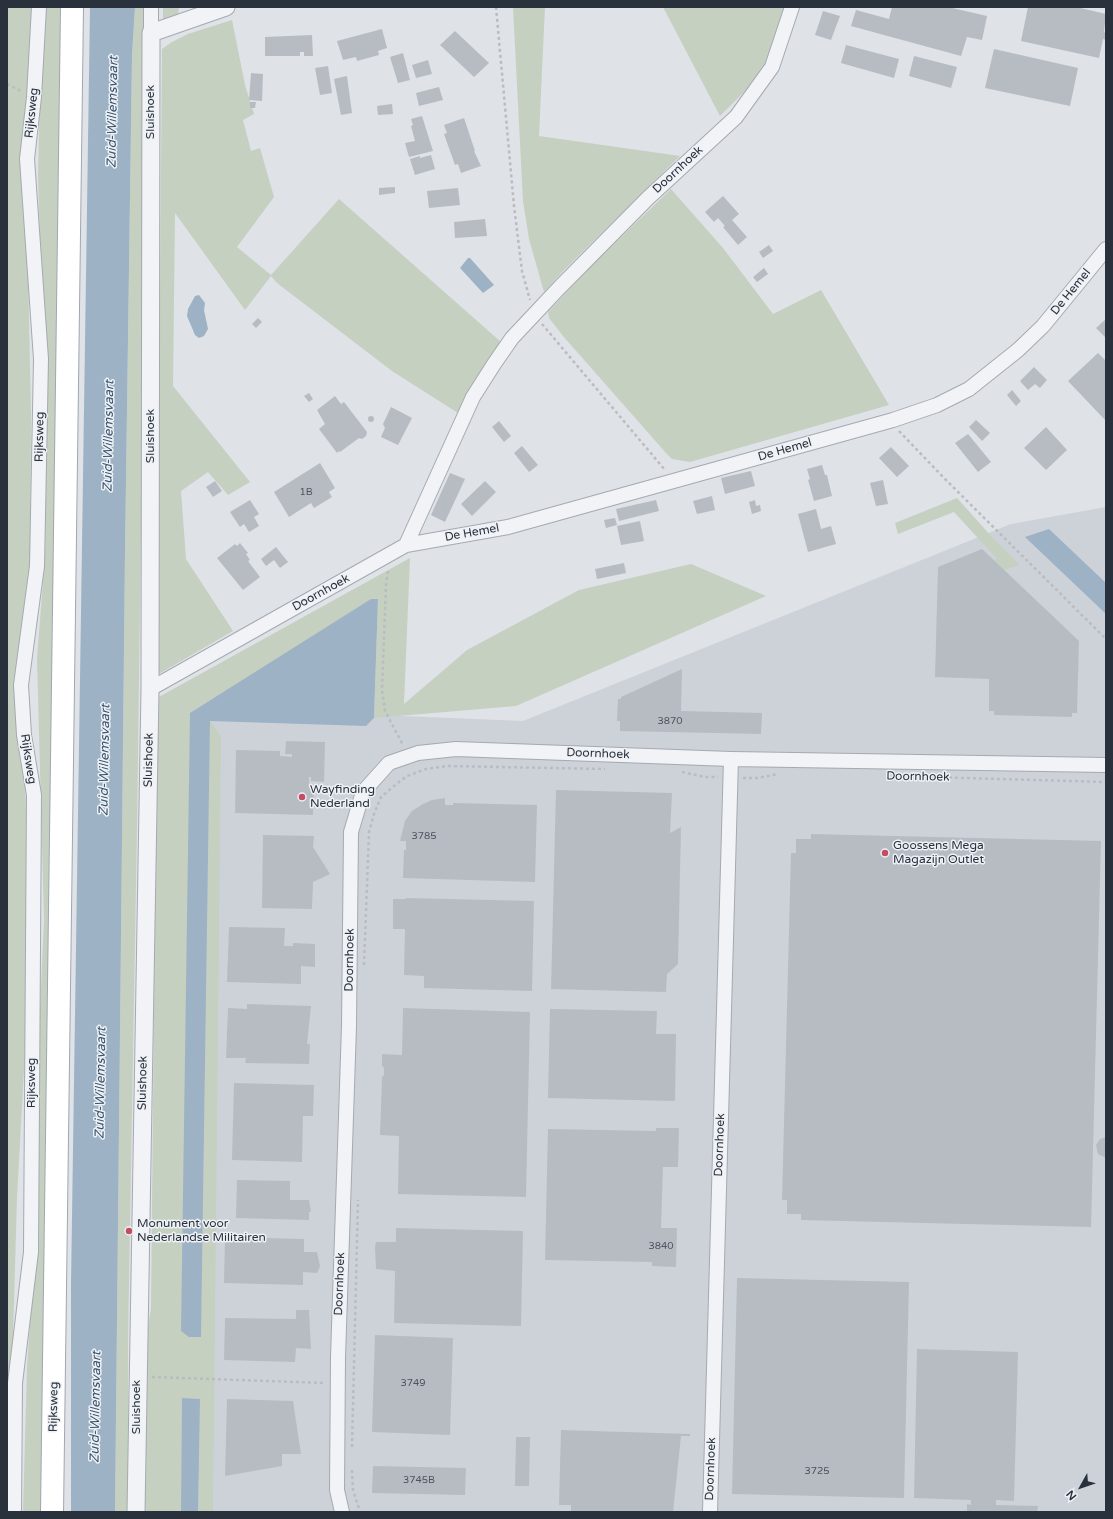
<!DOCTYPE html>
<html>
<head>
<meta charset="utf-8">
<style>
  body { margin:0 }
  #map { position:relative; width:1113px; height:1519px; overflow:hidden; background:#dfe2e7; font-family:"Varela Round",sans-serif }
  canvas { display:block }
  .frame { position:absolute; inset:0; border:8px solid #29313d; pointer-events:none }
  .north { position:absolute; left:1061px; top:1467px; width:40px; height:40px; -webkit-text-stroke:3px #eef1f5; paint-order:stroke; rotate:230deg; font-size:11px; font-weight:700; line-height:16px; text-align:center; color:#29313d }
  .north::after { content:''; display:block; margin:auto; width:14px; height:18px; background:#29313d; clip-path:polygon(50% 0,100% 100%,50% 72%,0 100%) }
</style>
</head>
<body>
<div id="map">
<canvas width="1113" height="1519"></canvas>
<div class="frame"></div>
<div class="north">N</div>
</div>
<script>
const context = document.querySelector('canvas').getContext('2d');
context.lineJoin = 'round';
function paint(path, color) {
  context.fillStyle = color;
  context.fill(path, 'evenodd');
}
function toPath(rows) {
  const path = new Path2D();
  for (const r of rows) {
    if (r.length === 3) {
      path.moveTo(r[0] + r[2], r[1]);
      path.arc(r[0], r[1], r[2], 0, 2 * Math.PI);
      continue;
    }
    path.moveTo(r[0], r[1]);
    for (let i = 2; i < r.length; i += 2) path.lineTo(r[i], r[i + 1]);
  }
  return path;
}
function stroke(path, color, width, dash) {
  context.strokeStyle = color;
  context.lineWidth = width;
  context.lineCap = dash ? 'butt' : 'round';
  context.setLineDash(dash || []);
  context.stroke(path);
}
function write(font, color, halo, rows, align = 'center') {
  context.font = font + ' "Varela Round",sans-serif';
  context.lineWidth = 3;
  context.setLineDash([]);
  context.textBaseline = 'middle';
  context.strokeStyle = halo;
  context.fillStyle = color;
  for (const [text, x, y, turn = 0] of rows) {
    context.save();
    context.translate(x, y);
    context.rotate((+turn || 0) * Math.PI / 180);
    context.textAlign = isNaN(turn) ? turn : align;
    if (halo) context.strokeText(text, 0, 0);
    context.fillText(text, 0, 0);
    context.restore();
  }
}
paint(toPath([
  [1106,507,1106,1512,175,1512,183,707,523,721,1011,524]
]), '#cdd2d9');
paint(toPath([
  [7,7,32,7,25,125,31,414,30,556,23,714,27,840,28,997,17,1197,8,1512,7,1512],
  [44,7,62,7,46,1512,23,1512,27,1367,34,1263,35,1123,44,920,37,658,45,556,46,499,44,383,38,175,40,90],
  [135,7,148,7,137,828,128,1340,128,1512,115,1512,125,551,132,55],
  [163,7,179,7,178,16,166,20,163,19],
  [513,7,545,7,539,136,680,156,564,270,544,292,529,239,523,201],
  [663,7,787,7,770,56,745,91,720,116],
  [232,20,245,85,254,114,243,120,251,151,260,148,274,197,237,247,271,275,339,199,501,342,458,413,392,371,277,283,271,276,245,310,175,213,173,386,250,482,228,495,208,472,181,491,186,559,233,631,157,675,162,49,172,42,188,34],
  [671,189,723,248,773,314,821,290,889,405,690,462,672,459,666,453,563,336,549,318,548,312,599,258],
  [957,498,992,537,1020,565,945,587,942,578,997,559,954,512,898,534,895,523],
  [410,558,404,704,467,650,579,590,691,564,766,596,516,706,374,718,378,599,190,713,189,1337,201,1337,210,721,221,736,213,1512,198,1512,200,1399,182,1398,181,1512,141,1512,142,1361,151,1309,157,698]
]), '#c5d0c1');
paint(toPath([
  [90,7,135,7,132,55,125,551,115,1512,71,1512,71,1283],
  [468,258,470,258,494,285,483,293,460,268],
  [199,295,205,303,204,310,208,329,204,336,199,338,195,335,187,316,188,309,195,296],
  [1049,529,1106,583,1106,614,1025,537],
  [371,599,378,599,374,718,366,726,210,721,201,1337,189,1337,181,1331,190,713],
  [182,1398,200,1399,198,1512,181,1512]
]), '#9db2c4');
paint(toPath([
  [892,7,948,7,987,16,982,40,967,37,961,56,851,26,856,10,889,19],
  [1028,7,1076,7,1106,14,1104,32,1106,33,1106,40,1103,39,1099,58,1021,41],
  [823,11,840,16,831,40,815,35],
  [382,29,387,48,378,51,379,55,357,61,356,57,343,60,337,41],
  [455,31,489,63,474,77,440,45],
  [312,35,313,56,304,56,304,52,300,52,300,56,265,56,265,37],
  [846,45,899,59,894,78,841,63],
  [994,49,1078,68,1070,106,985,88],
  [403,53,410,80,398,83,390,57],
  [914,56,957,67,951,88,909,76],
  [428,60,432,74,416,78,412,65],
  [328,66,332,93,320,95,315,68],
  [251,73,263,74,262,101,249,100],
  [347,76,352,113,341,115,334,79],
  [439,87,443,100,419,106,416,93],
  [250,102,256,102,255,108,250,108],
  [392,104,393,114,378,115,377,106],
  [422,116,433,151,409,157,405,143,415,141,411,126,413,125,411,119],
  [464,118,475,151,474,151,481,166,461,173,458,164,455,165,450,151,444,134,447,133,444,125],
  [431,155,435,169,415,175,410,159,420,156,420,158],
  [395,187,395,193,379,195,379,188],
  [458,188,460,205,429,208,427,191],
  [723,196,739,214,732,220,747,237,738,245,723,227,725,226,718,218,714,222,705,212],
  [485,219,487,236,455,238,454,222],
  [769,245,773,251,763,258,759,252],
  [764,268,768,274,757,282,753,277],
  [258,318,262,322,256,328,252,324],
  [1106,319,1106,338,1096,328],
  [1098,353,1106,361,1106,421,1068,381],
  [1034,367,1047,380,1040,388,1035,384,1028,390,1020,381],
  [1012,390,1021,401,1016,406,1007,395],
  [309,393,313,399,309,402,304,396],
  [335,396,341,404,344,402,367,432,366,436,362,439,359,438,340,452,339,451,337,453,319,429,325,424,317,410],
  [391,407,412,418,398,445,381,437,385,428,383,424],
  [371,419,3],
  [976,420,990,433,982,441,969,427],
  [499,421,511,436,504,442,492,427],
  [1046,427,1067,450,1046,470,1024,448],
  [968,434,991,462,978,472,955,443],
  [522,446,538,465,529,472,514,453],
  [891,447,909,466,897,477,879,458],
  [320,463,335,488,329,492,332,497,314,508,311,503,289,517,274,492],
  [822,465,825,475,827,475,832,496,814,501,808,480,810,479,807,469],
  [751,471,755,486,725,494,721,478],
  [450,473,465,479,445,522,431,515],
  [883,480,888,504,876,506,870,483],
  [215,481,222,491,213,497,206,487],
  [485,481,496,492,472,516,461,504],
  [712,496,715,510,697,514,693,501],
  [250,500,259,514,254,517,259,526,249,532,244,524,240,527,230,512],
  [656,500,659,511,619,521,616,509],
  [755,500,756,506,760,505,761,511,752,514,749,502],
  [816,509,821,529,831,526,836,544,808,552,798,514],
  [615,518,617,525,606,528,604,520],
  [640,521,644,541,621,545,617,526],
  [240,543,248,553,246,554,250,560,248,561,260,577,243,590,217,558,235,544,237,546],
  [276,547,288,562,280,568,274,560,266,566,261,559],
  [982,549,1079,641,1077,713,1072,713,1072,717,994,715,994,711,989,711,989,679,935,677,938,567],
  [624,563,626,573,597,579,595,569],
  [682,669,681,711,762,713,761,734,620,731,620,721,617,721,618,699,621,699,621,697],
  [286,741,325,742,324,782,311,781,311,777,309,777,309,787,314,787,313,815,235,813,236,750,280,751,280,756,292,757,292,754,285,754],
  [556,790,672,793,670,833,681,827,678,964,667,974,666,992,551,989],
  [445,798,445,805,453,805,453,803,537,805,535,882,403,878,404,850,406,850,406,841,400,841,405,821,412,811,423,804,432,800],
  [811,834,1101,841,1091,1227,801,1220,801,1214,787,1214,787,1200,782,1200,791,853,796,853,796,839,811,839],
  [263,835,314,836,313,847,330,874,313,882,312,909,262,908],
  [406,898,534,901,532,991,424,988,424,976,404,975,405,929,393,929,393,899,406,899],
  [229,927,285,928,284,946,293,946,293,943,315,944,315,967,301,966,301,984,227,982],
  [247,1004,311,1006,307,1044,310,1044,309,1064,245,1063,246,1058,226,1058,228,1008,247,1009],
  [403,1008,530,1012,526,1197,398,1194,399,1136,380,1135,382,1077,384,1075,384,1068,382,1066,382,1054,402,1055],
  [550,1009,657,1011,656,1034,676,1034,675,1101,548,1098],
  [234,1083,314,1085,313,1116,303,1116,302,1162,232,1160],
  [656,1128,679,1128,678,1167,663,1167,662,1197,661,1228,677,1228,676,1267,652,1266,652,1262,545,1260,548,1129,656,1131],
  [1106,1137,1106,1157,1104,1157,1098,1154,1096,1145,1100,1139],
  [237,1180,290,1181,290,1200,309,1200,311,1212,309,1212,309,1220,236,1218],
  [396,1228,523,1231,521,1326,394,1323,395,1271,376,1269,375,1247,376,1242,396,1242],
  [225,1237,304,1239,304,1252,317,1252,320,1266,317,1273,303,1272,303,1285,224,1283],
  [737,1278,909,1282,904,1498,732,1494],
  [296,1310,309,1310,311,1349,296,1348,295,1362,224,1360,225,1318,296,1319],
  [375,1335,453,1338,450,1435,372,1432],
  [917,1349,1018,1352,1014,1501,996,1500,996,1505,1038,1506,1037,1512,967,1512,967,1504,971,1505,971,1500,914,1498],
  [227,1399,293,1401,301,1454,282,1454,282,1466,225,1476],
  [561,1430,690,1434,690,1436,681,1436,673,1512,571,1512,571,1505,559,1505],
  [516,1437,530,1437,529,1486,515,1486],
  [373,1466,466,1468,465,1495,372,1493]
]), '#b7bcc3');
const minor = toPath([
  [151,33,151,7],
  [406,545,508,527,893,420,937,405,969,389,1018,350,1043,326,1106,249],
  [150,689,406,545,473,397,494,364,512,338,559,288,648,198,736,117,772,67,792,7],
  [14,1512,15,1383,31,1252,34,795,24,735,21,685,37,566,41,359,27,159,34,97,39,7],
  [342,1512,337,1490,338,1357,349,1026,351,832,363,792,389,763,418,753,456,749,731,759,1106,765],
  [710,1512,731,759]
]);
const tertiary = toPath([
  [136,1512,150,689,151,33,226,7]
]);
const primary = toPath([
  [52,1512,72,7]
]);
stroke(minor, '#a5a9b1', 16);
stroke(tertiary, '#a5a9b1', 19);
stroke(primary, '#9fa7b1', 24);
stroke(toPath([
  [496,7,514,206,522,271,530,300],
  [7,84,23,92],
  [542,324,665,470],
  [899,431,944,478,1106,639],
  [388,571,386,585,382,690,385,711,403,745],
  [682,772,705,777,718,777],
  [895,776,1106,782],
  [743,778,758,778,778,774],
  [364,965,369,832,374,814,381,797,394,786,407,776,426,769,447,766,605,769],
  [152,1377,325,1383],
  [352,1447,358,1200],
  [352,1470,353,1490,360,1512]
]), '#b9bdc2', 2.5, [3, 3]);
stroke(minor, '#f1f3f6', 14);
stroke(tertiary, '#f1f3f6', 17);
stroke(primary, '#fff', 22);
for (const [x, y, r, color] of [
  [302,797,4,"#c24e65"],
  [885,853,4,"#c24e65"],
  [129,1231,4,"#c24e65"]
]) {
  const dot = new Path2D();
  dot.arc(x, y, r, 0, 2 * Math.PI);
  context.fillStyle = color;
  context.fill(dot);
  stroke(dot, '#eef1f5', 1.5);
}
write('10px', '#4c545e', null, [
  ["1B",306,492],
  ["3870",670,721],
  ["3785",424,836],
  ["3840",661,1246],
  ["3749",413,1383],
  ["3725",817,1471],
  ["3745B",419,1480]
]);
write('12px', '#29313d', '#eef1f5', [
  ["Sluishoek",151,112,-90],
  ["Rijksweg",32,113,-84],
  ["Doornhoek",678,170,-43],
  ["De Hemel",1071,292,-51],
  ["Sluishoek",151,436,-90],
  ["Rijksweg",40,437,-89],
  ["De Hemel",785,450,-16],
  ["De Hemel",472,533,-10],
  ["Doornhoek",321,593,-29],
  ["Doornhoek",598,754,2],
  ["Rijksweg",28,759,81],
  ["Sluishoek",149,760,-89],
  ["Doornhoek",918,777,1],
  ["Doornhoek",350,960,-89],
  ["Rijksweg",32,1083,-90],
  ["Sluishoek",143,1083,-89],
  ["Doornhoek",720,1145,-88],
  ["Doornhoek",340,1284,-88],
  ["Rijksweg",54,1407,-89],
  ["Sluishoek",137,1407,-90],
  ["Doornhoek",711,1469,-88]
]);
write('12px', '#29313d', '#eef1f5', [
  ["Wayfinding",310,790],
  ["Nederland",310,804],
  ["Goossens Mega",893,846],
  ["Magazijn Outlet",893,860],
  ["Monument voor",137,1224],
  ["Nederlandse Militairen",137,1238]
], 'left');
write('italic 13px', '#37526d', '#eef1f5', [
  ["Zuid-Willemsvaart",113,112,-89],
  ["Zuid-Willemsvaart",109,436,-89],
  ["Zuid-Willemsvaart",105,760,-89],
  ["Zuid-Willemsvaart",101,1083,-89],
  ["Zuid-Willemsvaart",96,1407,-89]
]);
</script>
</body>
</html>
